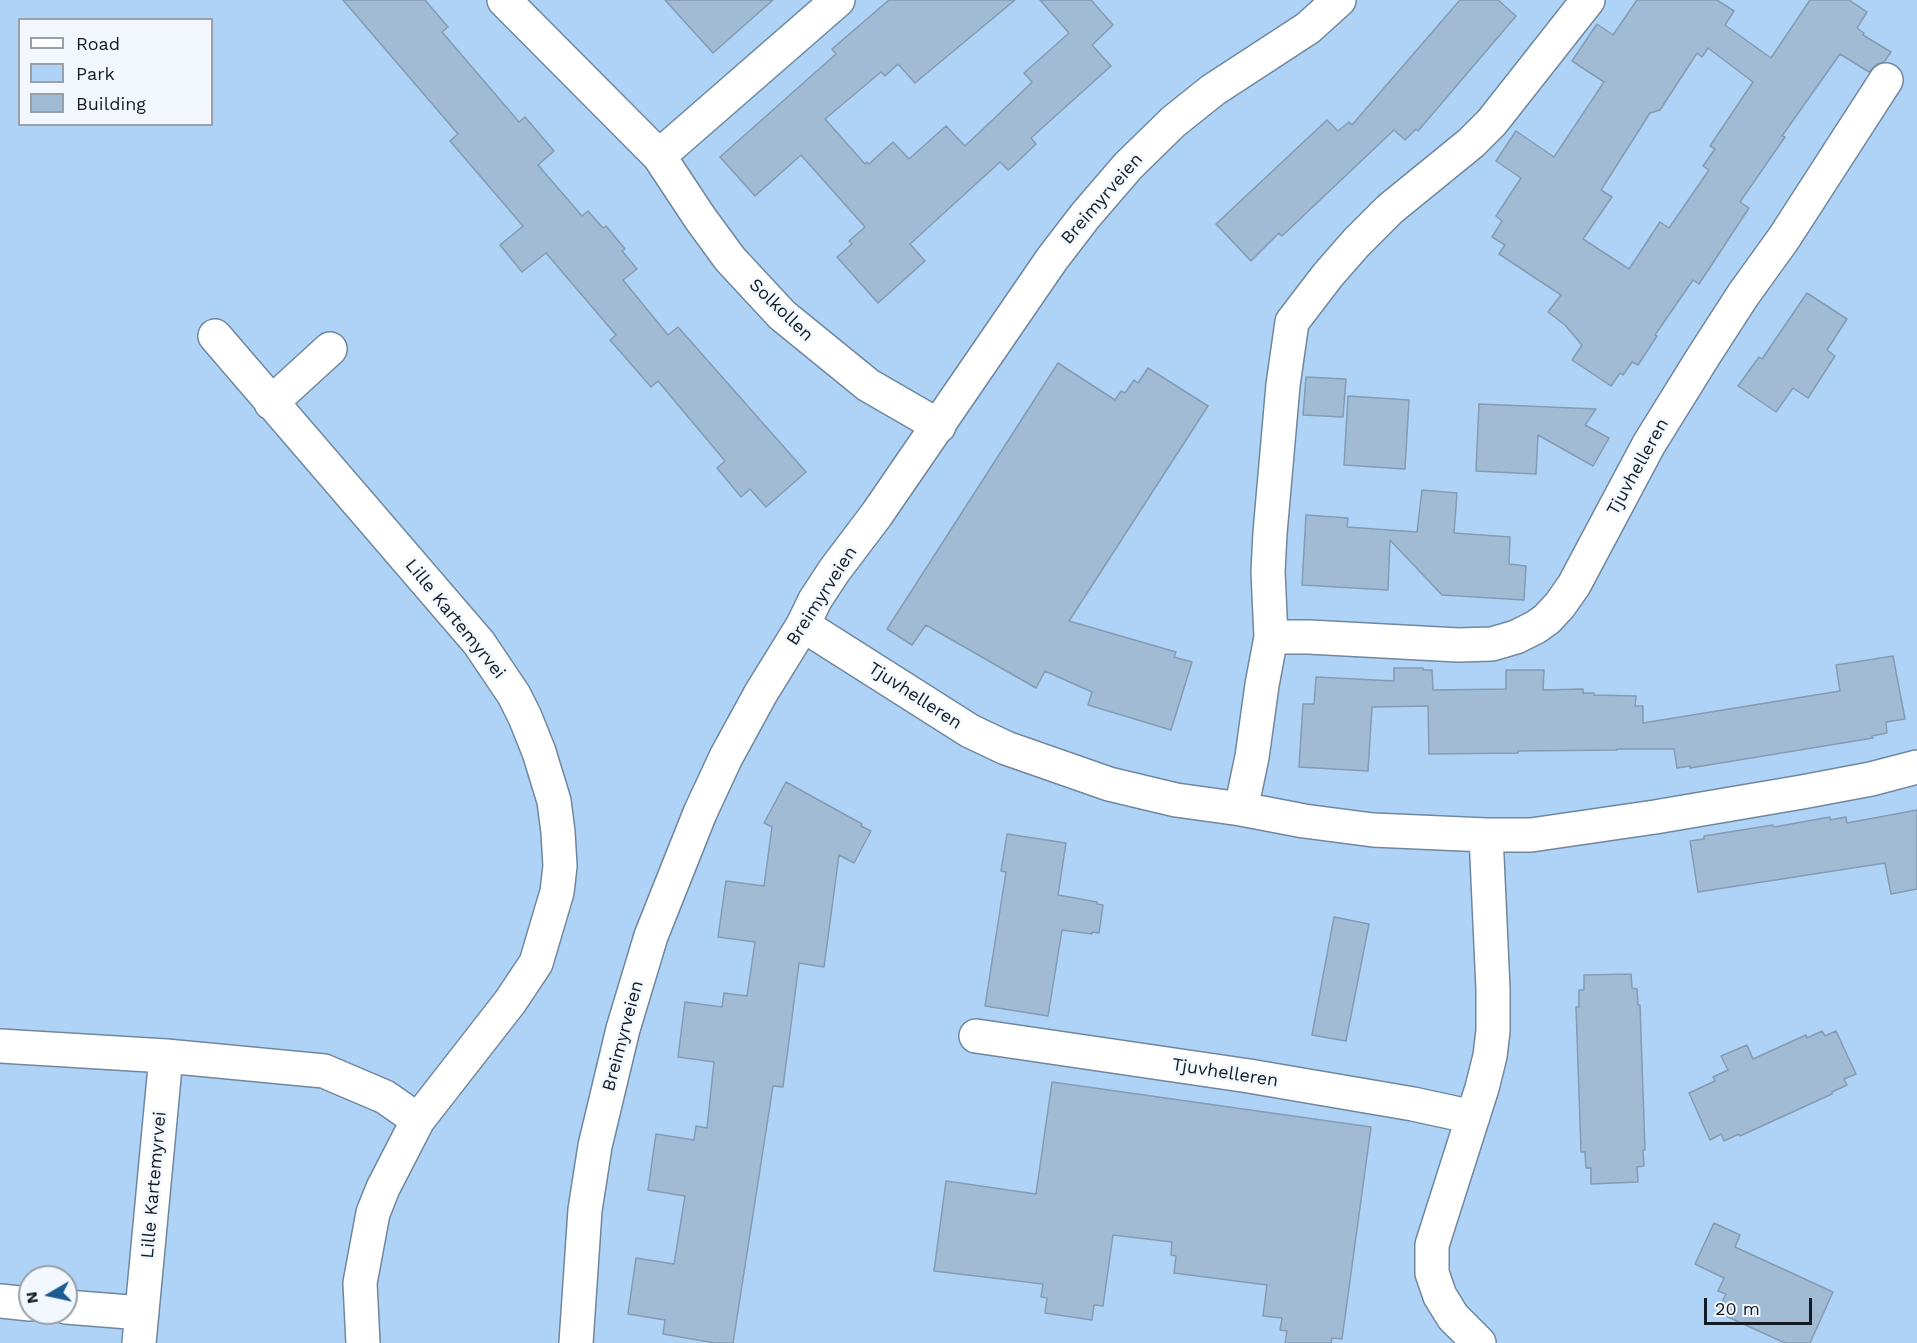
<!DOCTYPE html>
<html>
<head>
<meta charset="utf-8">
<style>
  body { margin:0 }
  #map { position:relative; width:1917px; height:1343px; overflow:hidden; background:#dcecfc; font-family:"Work Sans",sans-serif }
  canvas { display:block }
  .legend { position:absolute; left:18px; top:18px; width:195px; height:108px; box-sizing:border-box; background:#f2f8fd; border:2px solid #99a0a7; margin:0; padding:8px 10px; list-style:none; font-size:18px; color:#131c25 }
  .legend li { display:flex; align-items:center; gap:12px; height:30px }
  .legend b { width:30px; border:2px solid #99a0a7 }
  .north { position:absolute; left:18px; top:1265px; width:60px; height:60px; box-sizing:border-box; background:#f2f8fd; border:2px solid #99a0a7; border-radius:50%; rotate:261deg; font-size:16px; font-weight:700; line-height:24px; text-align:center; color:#131c25 }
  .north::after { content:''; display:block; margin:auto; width:21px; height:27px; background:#1c5b91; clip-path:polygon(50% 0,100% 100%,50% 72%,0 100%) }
  .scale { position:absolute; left:1704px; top:1298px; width:108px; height:27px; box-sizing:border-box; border:3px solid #131c25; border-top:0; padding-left:8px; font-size:18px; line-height:21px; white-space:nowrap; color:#131c25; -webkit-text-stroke:4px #f2f8fd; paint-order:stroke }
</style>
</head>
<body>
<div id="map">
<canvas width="1917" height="1343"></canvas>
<ul class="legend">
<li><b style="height:8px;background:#fff"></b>Road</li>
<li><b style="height:16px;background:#afd3f7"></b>Park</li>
<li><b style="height:16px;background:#a2bbd4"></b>Building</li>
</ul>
<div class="north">N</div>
<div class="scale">20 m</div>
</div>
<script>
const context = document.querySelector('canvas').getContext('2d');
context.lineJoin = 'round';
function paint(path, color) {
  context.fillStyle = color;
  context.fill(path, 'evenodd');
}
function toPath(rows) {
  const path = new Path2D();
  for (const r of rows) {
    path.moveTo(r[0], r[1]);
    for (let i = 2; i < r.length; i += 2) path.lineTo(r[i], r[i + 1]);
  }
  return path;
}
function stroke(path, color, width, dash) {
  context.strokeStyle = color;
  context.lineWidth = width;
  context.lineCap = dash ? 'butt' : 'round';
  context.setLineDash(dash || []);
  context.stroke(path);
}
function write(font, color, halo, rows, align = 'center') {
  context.font = font + ' "Work Sans",sans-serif';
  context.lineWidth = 5;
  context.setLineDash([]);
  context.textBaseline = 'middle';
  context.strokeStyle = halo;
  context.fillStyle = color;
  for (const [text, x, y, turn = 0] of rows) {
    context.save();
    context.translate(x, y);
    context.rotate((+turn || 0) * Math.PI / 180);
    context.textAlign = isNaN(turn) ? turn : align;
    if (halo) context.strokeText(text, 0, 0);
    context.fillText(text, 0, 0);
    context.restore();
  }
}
paint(toPath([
  [0,0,1917,0,1917,1343,0,1343],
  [20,20,212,20,212,124,20,124],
  [30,1277,66,1277,66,1313,30,1313]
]), '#afd3f7');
const building = toPath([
  [343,0,425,0,448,27,442,32,519,122,525,117,554,151,538,165,582,216,588,211,603,228,606,226,625,249,622,251,637,269,623,280,668,335,678,327,806,472,766,507,750,489,741,497,717,468,725,461,658,381,651,387,610,340,616,335,546,253,522,272,500,245,523,226,450,141,458,134,343,0],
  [665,0,773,0,713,53,665,0],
  [889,0,1015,0,915,83,898,64,885,76,881,72,825,119,865,164,867,162,869,164,893,142,909,159,946,126,965,146,1022,92,1032,82,1024,73,1069,33,1040,0,1091,0,1113,25,1092,45,1111,66,1031,138,1036,144,1012,167,1008,170,1000,162,910,244,925,261,878,303,837,257,852,244,849,241,865,227,801,155,755,196,720,157,836,54,832,49,889,0],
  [1460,0,1498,0,1516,16,1418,131,1416,129,1405,140,1394,130,1282,236,1279,233,1251,261,1216,224,1327,120,1338,131,1349,122,1352,125,1460,0],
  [1637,0,1717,0,1734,11,1725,25,1771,58,1810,0,1849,0,1867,12,1857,28,1864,33,1863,35,1891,52,1884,62,1877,64,1869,72,1840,54,1782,136,1785,137,1740,202,1749,208,1699,284,1693,280,1655,335,1657,336,1638,365,1632,362,1623,375,1620,373,1611,386,1572,360,1582,345,1565,325,1548,312,1561,295,1499,254,1505,245,1492,237,1502,221,1496,216,1521,178,1496,161,1516,131,1554,157,1604,82,1572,61,1597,24,1613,35,1637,0],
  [1708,48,1753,82,1710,146,1715,149,1703,166,1709,170,1669,228,1660,222,1629,269,1583,239,1612,197,1601,190,1650,113,1660,110,1697,53,1702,57,1708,48],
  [1807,293,1847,319,1827,350,1835,356,1808,398,1793,388,1776,412,1738,386,1759,357,1762,359,1807,293],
  [1058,363,1115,400,1121,391,1125,393,1134,380,1138,383,1148,368,1208,406,1069,621,1176,652,1174,657,1192,662,1171,730,1088,705,1092,692,1045,671,1036,688,926,625,912,645,887,629,1058,363],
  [1306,377,1346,379,1343,417,1303,415,1306,377],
  [1348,396,1409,400,1405,469,1344,465,1348,396],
  [1479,404,1596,409,1585,425,1609,438,1593,466,1538,435,1536,474,1476,471,1479,404],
  [1422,490,1457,493,1454,533,1510,537,1509,564,1526,566,1524,600,1442,595,1390,540,1388,590,1302,585,1306,515,1348,518,1347,527,1417,532,1422,490],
  [1893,656,1905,719,1886,722,1887,733,1872,736,1873,738,1690,768,1690,766,1677,768,1674,749,1617,749,1617,750,1518,751,1518,753,1429,754,1428,706,1372,707,1368,771,1299,767,1303,704,1314,704,1316,677,1394,681,1394,668,1423,668,1424,670,1432,670,1433,690,1506,689,1506,670,1544,670,1543,690,1583,689,1583,693,1594,693,1594,695,1636,696,1635,706,1643,706,1643,723,1840,691,1836,665,1893,656],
  [786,782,862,824,861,826,871,831,854,863,839,855,824,967,799,963,783,1087,773,1086,733,1343,715,1343,663,1334,665,1320,628,1314,636,1258,674,1264,685,1196,648,1190,656,1134,694,1140,696,1126,707,1128,714,1062,678,1057,685,1002,722,1007,724,993,747,996,755,942,718,937,726,881,764,886,772,827,764,823,786,782],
  [1917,810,1917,889,1891,894,1885,863,1698,892,1690,841,1704,839,1704,836,1773,825,1774,827,1830,817,1830,820,1846,817,1847,823,1917,810],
  [1007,834,1066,843,1058,895,1097,902,1097,904,1103,905,1099,933,1092,932,1092,934,1062,930,1048,1016,985,1006,1006,872,1001,871,1007,834],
  [1334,917,1369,924,1346,1041,1312,1035,1334,917],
  [1631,974,1632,988,1637,989,1638,1005,1640,1005,1645,1150,1643,1150,1644,1166,1637,1167,1638,1182,1591,1184,1591,1168,1586,1168,1585,1152,1581,1152,1576,1007,1579,1007,1579,990,1584,990,1584,975,1631,974],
  [1822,1031,1825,1036,1836,1031,1856,1074,1844,1079,1847,1085,1832,1092,1832,1094,1740,1136,1739,1134,1724,1141,1721,1134,1710,1140,1689,1093,1715,1081,1713,1077,1728,1070,1721,1056,1747,1045,1753,1059,1806,1035,1807,1038,1822,1031],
  [1052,1082,1371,1127,1342,1339,1332,1338,1331,1343,1285,1343,1287,1331,1280,1330,1282,1318,1263,1316,1267,1285,1174,1273,1176,1256,1171,1255,1172,1242,1113,1235,1103,1306,1094,1305,1092,1320,1045,1313,1047,1298,1041,1297,1043,1284,934,1271,946,1181,1036,1194,1052,1082],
  [1714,1223,1740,1235,1735,1247,1833,1292,1810,1343,1785,1343,1717,1312,1726,1294,1718,1291,1724,1278,1695,1264,1714,1223]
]);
paint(building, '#a2bbd4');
stroke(building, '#839bb3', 1.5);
const street = toPath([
  [504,0,659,156,700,218,730,259,782,315,868,385,939,426],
  [659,156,838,0],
  [215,336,479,643,514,695,525,717,539,752,554,801,558,832,560,866,557,892,536,963,510,1002,418,1120],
  [271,403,330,349],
  [803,625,970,731,1006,748,1109,784,1176,800,1241,809,1304,821,1373,830,1486,835,1531,835,1655,817,1802,792,1871,779,1917,767],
  [1271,637,1309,637,1458,645,1492,644,1516,637,1536,627,1547,619,1560,605,1574,585,1649,444,1703,357,1743,295,1784,238,1886,80],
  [1241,809,1252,757,1262,685,1271,637,1268,572,1270,533,1283,385,1292,322,1328,275,1356,243,1390,209,1471,143,1492,122,1588,0],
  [976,1036,1249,1076,1413,1104,1473,1117],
  [0,1046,166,1056,324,1071,385,1097,418,1120,383,1188,373,1213,360,1283,363,1343],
  [0,1301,30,1304],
  [66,1307,142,1313],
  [139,1343,166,1056],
  [1479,1343,1453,1317,1440,1296,1432,1273,1432,1245,1482,1088,1490,1056,1493,1031,1493,989,1486,835]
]);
const secondary = toPath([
  [576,1343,585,1210,595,1146,623,1029,651,936,700,813,726,757,761,693,803,625,815,600,834,571,877,514,1052,259,1085,216,1128,166,1173,122,1213,90,1308,28,1339,0]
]);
stroke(street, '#70879f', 36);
stroke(secondary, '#70879f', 36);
stroke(street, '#fff', 33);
stroke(secondary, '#fff', 33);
write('18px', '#131c25', '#f2f8fd', [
  ["Breimyrveien",1102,199,-49],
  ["Solkollen",781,310,44],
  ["Tjuvhelleren",1638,467,-61],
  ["Breimyrveien",822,596,-57],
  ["Lille Kartemyrvei",455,619,51],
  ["Tjuvhelleren",915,696,33],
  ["Breimyrveien",623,1036,-75],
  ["Tjuvhelleren",1225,1073,9],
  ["Lille Kartemyrvei",154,1185,-85]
]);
</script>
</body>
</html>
